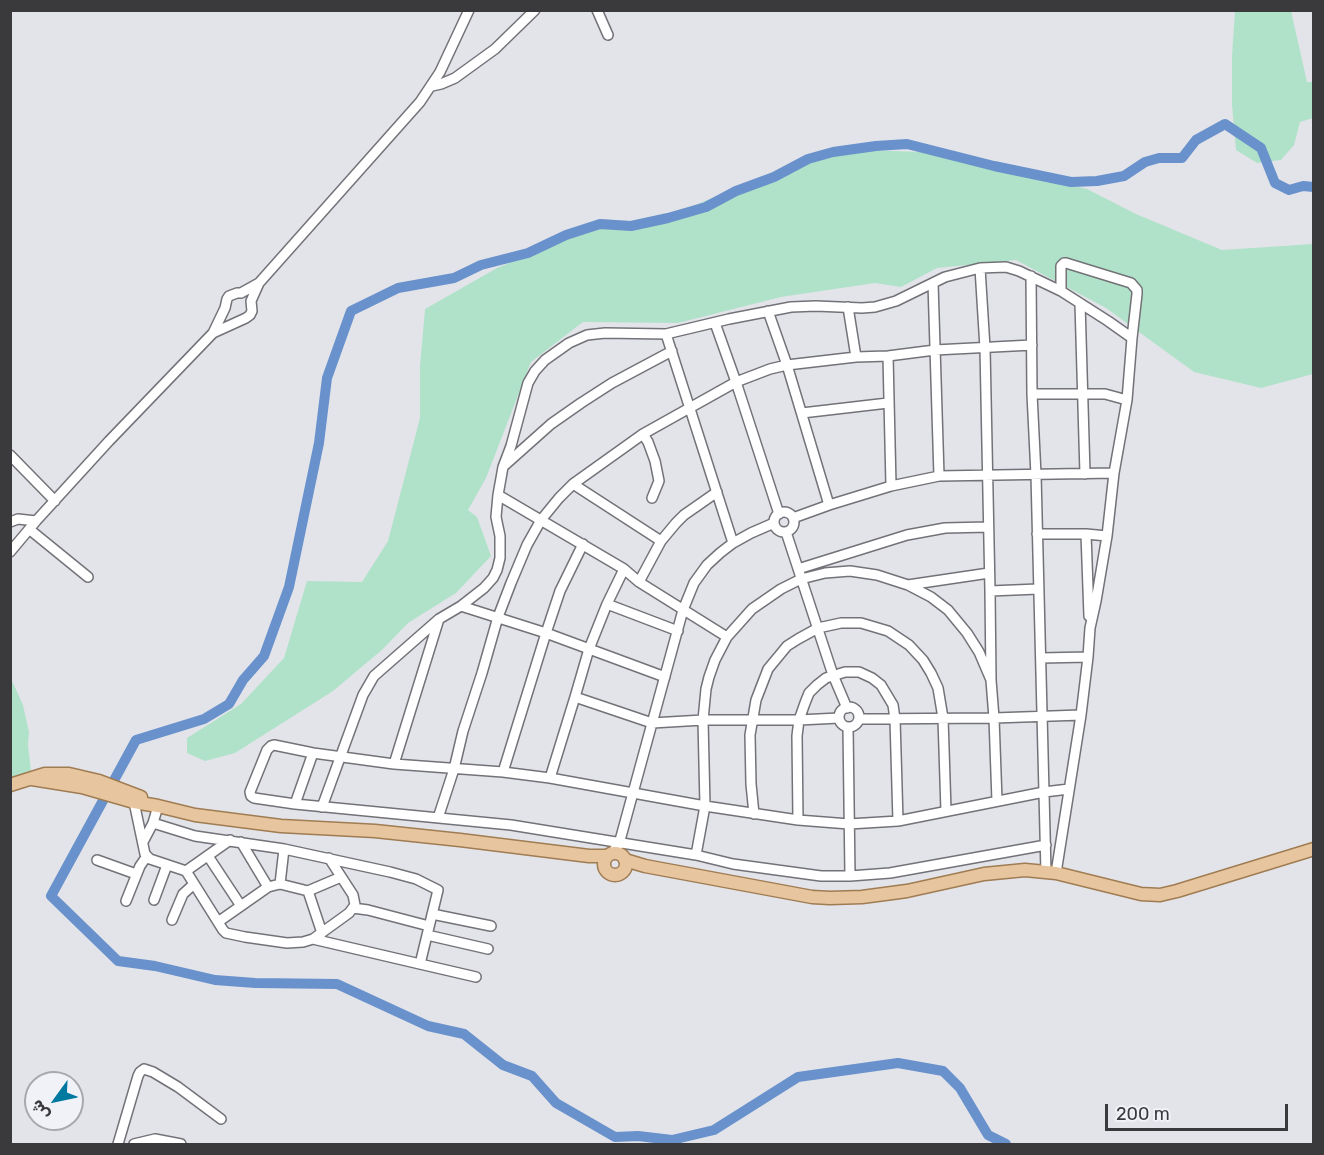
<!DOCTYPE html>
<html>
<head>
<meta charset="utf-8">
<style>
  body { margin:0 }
  #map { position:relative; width:1324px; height:1155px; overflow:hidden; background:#e3e4ea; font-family:Rubik,Vazirmatn,sans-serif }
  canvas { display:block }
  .frame { position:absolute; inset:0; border:12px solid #3a3a3d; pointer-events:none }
  .north { position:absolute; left:24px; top:1071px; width:60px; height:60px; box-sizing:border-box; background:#f1f1f8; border:2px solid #a8a8ad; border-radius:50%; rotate:237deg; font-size:16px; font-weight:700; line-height:24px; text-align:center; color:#3a3a3d }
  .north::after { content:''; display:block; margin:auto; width:21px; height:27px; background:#0079a0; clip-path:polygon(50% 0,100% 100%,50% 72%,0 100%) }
  .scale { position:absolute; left:1105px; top:1104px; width:183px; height:27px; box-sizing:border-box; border:3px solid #3a3a3d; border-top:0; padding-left:8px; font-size:18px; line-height:21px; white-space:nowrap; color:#3a3a3d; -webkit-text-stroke:4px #f1f1f8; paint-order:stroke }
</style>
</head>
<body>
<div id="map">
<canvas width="1324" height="1155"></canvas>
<div class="frame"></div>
<div class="north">ش</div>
<div class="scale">200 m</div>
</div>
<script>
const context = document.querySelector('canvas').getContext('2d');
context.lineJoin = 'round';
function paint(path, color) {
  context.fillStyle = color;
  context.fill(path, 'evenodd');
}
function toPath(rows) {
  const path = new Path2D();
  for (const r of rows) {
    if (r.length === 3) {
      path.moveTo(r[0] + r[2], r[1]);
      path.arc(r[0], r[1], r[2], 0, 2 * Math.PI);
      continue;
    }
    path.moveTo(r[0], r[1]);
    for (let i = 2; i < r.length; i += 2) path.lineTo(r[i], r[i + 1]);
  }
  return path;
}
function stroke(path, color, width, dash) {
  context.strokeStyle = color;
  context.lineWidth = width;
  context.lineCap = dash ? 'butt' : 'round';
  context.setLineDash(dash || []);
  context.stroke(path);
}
paint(toPath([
  [1235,10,1291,11,1307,82,1313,82,1313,118,1300,122,1294,145,1281,160,1257,163,1236,150,1232,105,1232,56],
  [828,149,923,152,1087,189,1136,214,1222,250,1313,244,1313,374,1261,388,1194,372,1106,308,1016,260,937,268,901,287,875,283,781,297,678,323,583,322,531,362,486,478,468,510,477,517,491,556,456,593,408,623,383,649,333,691,235,753,205,761,187,753,187,738,241,704,284,658,307,581,362,582,388,541,420,418,420,366,425,309,497,268,595,228,681,211],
  [11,680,13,683,23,705,29,732,28,745,31,771,11,777]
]), '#b0e2c9');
stroke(toPath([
  [1006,1144,988,1135,960,1088,943,1071,898,1063,798,1077,714,1130,672,1140,638,1136,615,1137,556,1103,532,1076,503,1065,464,1034,428,1026,337,984,255,983,215,980,155,966,118,961,51,896,136,740,204,719,229,704,243,680,264,656,289,587,319,443,327,378,351,311,398,288,454,278,481,265,528,253,566,235,600,224,631,226,668,218,706,207,736,191,774,177,808,159,833,152,876,146,907,144,994,166,1071,182,1097,181,1124,176,1145,162,1159,158,1182,158,1196,140,1225,124,1261,148,1275,183,1289,190,1303,186,1314,187]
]), '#6991cb', 10);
const minor = toPath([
  [597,10,608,35],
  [432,86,441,84,455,78,495,49,535,10],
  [980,268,985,348,990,591,991,680,994,718,997,801],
  [1031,276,1032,394,1036,475,1046,872],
  [933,283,939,476],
  [1080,303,1085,474],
  [848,307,856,357],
  [768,311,787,365,829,505],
  [715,323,736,382,779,514],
  [213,333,225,308,227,299,229,296,237,293,241,293,259,283,420,102,440,72,469,10],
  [666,334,733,543],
  [888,356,891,486],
  [1032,394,1105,394,1127,400],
  [802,413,888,403],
  [643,434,648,442,655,461,659,481,652,498],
  [10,455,55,501],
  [505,465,551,424,581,403,612,383,672,351],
  [573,484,661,541],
  [498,495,624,569,639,582,727,637],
  [784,522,10],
  [793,518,829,505,891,486,939,476,1114,473],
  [10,522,18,519,36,521],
  [29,529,88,577],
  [786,532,833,675,847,708],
  [1037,534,1086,534],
  [10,552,36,521,109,441,213,333,246,318,250,315,252,311,251,301,259,283],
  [798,569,907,535,945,528,988,527],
  [639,582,661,541,676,523,684,515,717,492],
  [908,585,989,573],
  [990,591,1038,589],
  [607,604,678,631],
  [461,606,546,633,665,677],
  [1089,616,1086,534,1107,536],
  [1041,658,1088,657],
  [575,697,652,723,703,720,799,720,839,718],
  [849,717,10],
  [859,719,994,718,1081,715],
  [848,727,850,876],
  [394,764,439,619],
  [503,772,546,633,560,591,583,544],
  [550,778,575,697,589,649,607,604,624,569],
  [134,802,145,854,150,859,186,871,223,930,226,933,245,937,287,943,303,942,313,939,420,964,438,890,416,879,390,872,284,849,195,836,153,823],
  [295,804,313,753],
  [322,807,363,695,374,676,439,619,461,606,484,588,493,578,497,570,500,558,500,536,496,517,498,495,503,467,511,446,528,383,535,371,545,360,569,343,587,335,605,333,666,334,729,319,791,307,816,306,862,308,875,307,896,301,945,277,980,268,1006,267,1019,271,1061,291,1108,321,1132,338],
  [754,814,751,784,750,735,756,700,768,669,787,646,798,639,818,628,841,623,861,623,888,631,909,645,923,660,931,673,938,688,943,718,946,811],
  [438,818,454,769,463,731,482,673,498,617,511,583,527,545,541,520,559,498,573,484,643,434,736,382,770,369,787,365,856,357,888,356,935,350,1032,345],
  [798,820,797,736,799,720,805,703,809,693,817,685,826,678,845,672,859,672,872,678,881,685,893,705,895,719,898,821],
  [143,842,153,823,158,806],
  [1046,845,890,873,850,876,821,876,733,864,696,855,511,825,295,804,254,798,251,796,250,792,267,750,271,746,274,745,313,753,394,764,503,772,550,778,705,806,798,820,849,824,898,821,1044,792,1069,789],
  [610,855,619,844,683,610,694,583,707,565,720,553,733,543,751,533,774,523],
  [696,855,705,806,703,720,706,689,709,677,715,660,727,637,752,609,781,589,801,579,825,573,850,571,877,575,908,585,931,597,948,610,967,633,979,652,991,680],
  [208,856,241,906],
  [97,860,136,874],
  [186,871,230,840],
  [1056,873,1081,715,1088,657,1090,628,1096,601,1107,536,1114,473,1127,400,1132,338,1137,294,1137,290,1131,283,1066,263,1064,263,1061,266,1061,291],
  [280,884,284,849],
  [268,887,280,884,308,891,341,877],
  [308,891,322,933],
  [154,900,167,865],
  [126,901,140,866,147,856],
  [353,908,368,910,429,926],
  [432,914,491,926],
  [172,920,183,894,194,884],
  [218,922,268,887,241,842],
  [427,935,488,949],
  [313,939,349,913,355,905,353,895,329,858],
  [420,964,476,977],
  [118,1144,138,1076,140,1072,144,1069,153,1072,178,1087,221,1119],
  [134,1144,155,1139,181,1144]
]);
const major = toPath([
  [32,779,82,787,134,802,158,806,195,815,281,826,375,831,460,840,589,856,607,856],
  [10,785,45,774,69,774,99,781,141,797],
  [615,864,11],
  [625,860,645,866,812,897,830,898,862,897,907,891,984,874,1025,870,1056,873,1141,894,1160,895,1177,891,1314,849]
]);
stroke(minor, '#727278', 12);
stroke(major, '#a07c52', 15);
stroke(minor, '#fff', 9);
stroke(major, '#e7c59e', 12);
</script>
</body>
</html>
